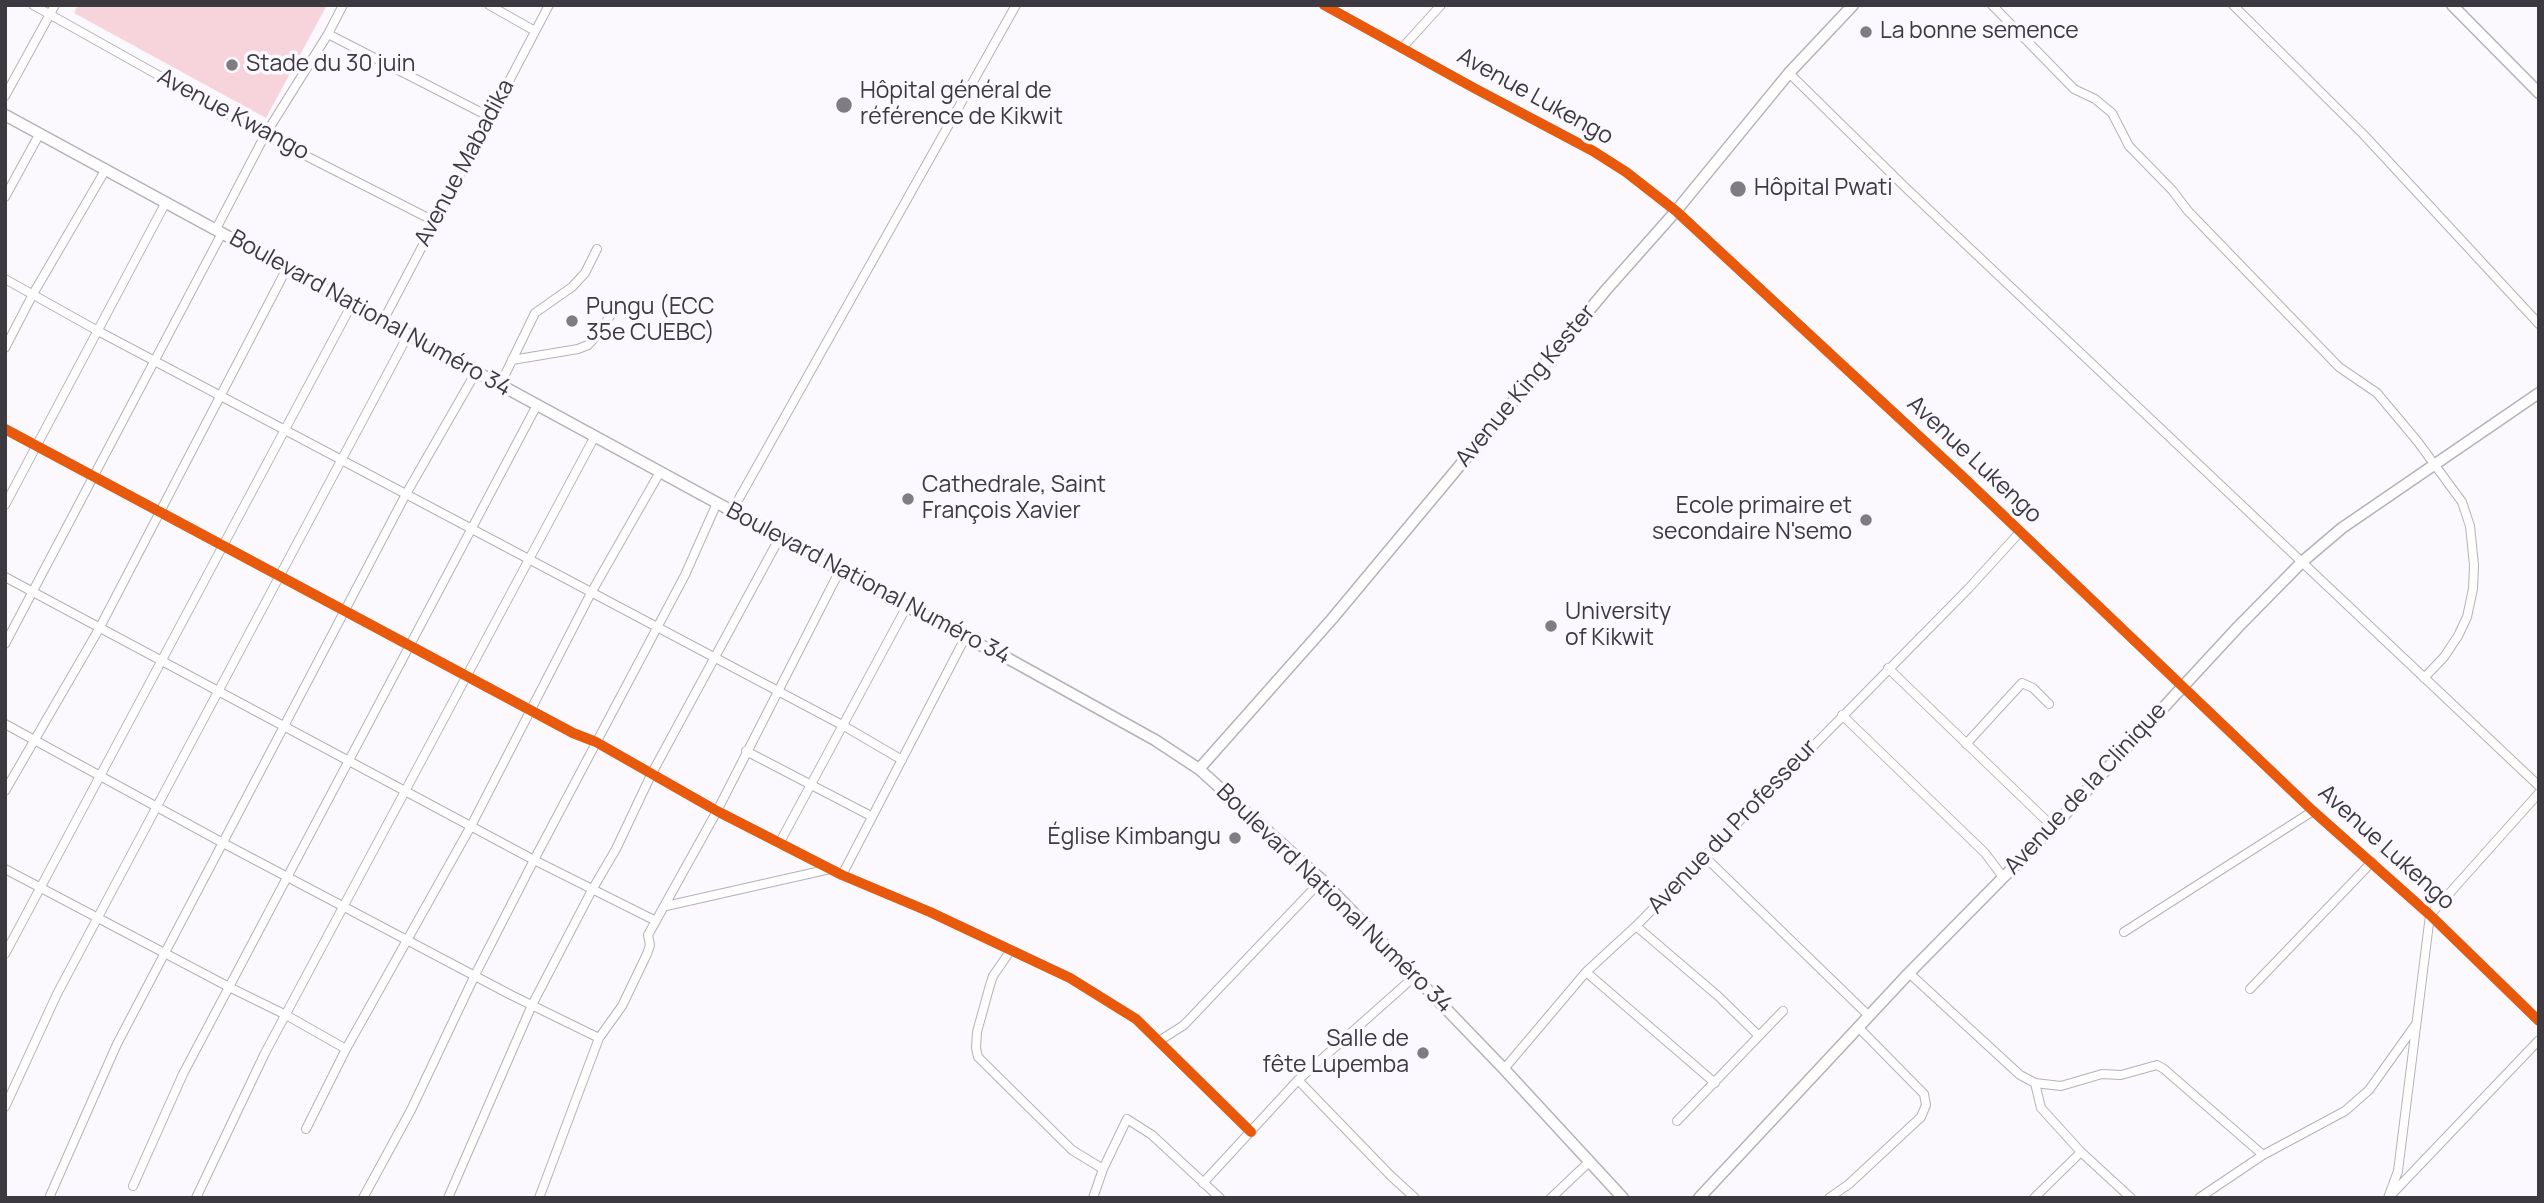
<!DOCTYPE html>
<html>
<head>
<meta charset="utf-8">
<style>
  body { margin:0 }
  #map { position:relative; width:2544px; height:1203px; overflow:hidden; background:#fbf9fe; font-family:Manrope,sans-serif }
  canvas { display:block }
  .frame { position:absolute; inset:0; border:7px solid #3c3a40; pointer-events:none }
</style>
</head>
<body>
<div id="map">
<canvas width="2544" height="1203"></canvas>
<div class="frame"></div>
</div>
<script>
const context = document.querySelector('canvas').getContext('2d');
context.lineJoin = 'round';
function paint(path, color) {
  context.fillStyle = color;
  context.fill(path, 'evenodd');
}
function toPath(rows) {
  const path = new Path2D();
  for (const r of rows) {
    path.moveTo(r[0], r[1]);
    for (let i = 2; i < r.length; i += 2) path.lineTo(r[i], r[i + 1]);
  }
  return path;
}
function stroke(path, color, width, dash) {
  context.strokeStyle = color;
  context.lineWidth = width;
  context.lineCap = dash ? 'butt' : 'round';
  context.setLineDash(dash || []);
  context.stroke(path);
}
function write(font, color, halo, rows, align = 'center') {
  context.font = font + ' Manrope,sans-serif';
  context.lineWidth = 7;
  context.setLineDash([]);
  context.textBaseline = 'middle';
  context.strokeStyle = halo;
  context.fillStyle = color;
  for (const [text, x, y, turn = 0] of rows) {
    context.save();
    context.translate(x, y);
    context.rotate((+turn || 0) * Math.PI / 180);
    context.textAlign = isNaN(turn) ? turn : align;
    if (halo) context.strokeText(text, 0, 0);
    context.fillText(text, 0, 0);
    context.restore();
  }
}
paint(toPath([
  [78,5,327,5,266,118,74,13]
]), '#f7d4dc');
const street = toPath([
  [33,5,265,135,434,221],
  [489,5,535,31],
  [1324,5,1474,88,1593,151,1626,172,1676,211,1963,477,2313,811,2430,915,2539,1021],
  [1992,5,2074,89,2095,99,2112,113,2129,146,2172,190,2188,211,2339,367,2377,393,2418,442,2462,502,2470,526,2474,565,2473,589,2467,617,2458,636,2444,657,2424,678],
  [2233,5,2364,135,2539,324],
  [328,34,490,117],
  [1402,48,1441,5],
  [1789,73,1906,188,2539,786],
  [5,96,55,5],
  [5,197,40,133],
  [216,229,265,135,328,34,343,5],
  [5,279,98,331,844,726,902,760],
  [383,321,549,5],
  [5,348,33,294,106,169],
  [512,360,578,349,588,345,599,333,617,305],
  [500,385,535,313,572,287,585,273,597,249],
  [5,429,573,733,596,742,717,811,842,875,930,912,1070,978,1136,1019,1251,1132],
  [5,505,166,202],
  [732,511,1016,5],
  [5,577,534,860,656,921],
  [5,644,222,233],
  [1888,668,2053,827],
  [1842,715,1985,853,2003,877],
  [5,724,223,843,511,995,599,1038],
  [1966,744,2022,683,2033,688,2049,704],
  [746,751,871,816],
  [5,791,99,629,287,268],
  [780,842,907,606],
  [1704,856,1869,1016],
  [5,869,229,987,286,1015,346,1049],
  [842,875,965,638],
  [666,906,830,869],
  [1636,926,1718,996,1759,1036],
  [2124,932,2313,811],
  [1011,950,993,976,990,985,977,1032,976,1048,978,1057,1072,1150,1103,1169],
  [5,954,352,304],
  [1586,972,1715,1083],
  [1909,973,2020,1075,2035,1083,2041,1108,2081,1152,2131,1198],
  [2250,989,2372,862],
  [1159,1041,1184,1025,1322,880],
  [1504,1069,1586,972,1636,926,1968,589,2020,532],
  [1298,1080,1390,1175,1415,1198],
  [2035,1083,2061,1086,2102,1074,2121,1075,2157,1065,2164,1069,2263,1155],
  [5,1107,57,994,408,335],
  [1677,1121,1783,1011],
  [306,1129,346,1049,471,826,591,593,660,472],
  [1203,1183,1298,1080,1415,976],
  [133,1186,183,1074,537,405],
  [2391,1195,2539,1040],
  [49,1198,117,1044,406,494,476,372],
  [196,1198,265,1053,595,436],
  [363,1198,411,1110,475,975,534,860,685,575,717,503],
  [448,1198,532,1005,592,890,616,849,651,775,780,537],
  [539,1198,599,1038,622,1006,647,954,650,945,648,935,717,811,840,570],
  [1093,1198,1103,1169,1127,1119,1152,1135,1220,1198],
  [1551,1198,1589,1162],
  [1829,1198,1849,1184,1921,1117,1926,1105,1924,1094,1858,1027],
  [2034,1198,2081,1152],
  [2199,1198,2263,1155,2345,1111,2369,1090,2416,1024],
  [2388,1198,2398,1171,2430,915,2539,793]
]);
const secondary = toPath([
  [2452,5,2539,93],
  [5,115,965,638,1000,654,1155,740,1199,769,1322,880,1504,1069,1623,1198],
  [1199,769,1332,619,1606,290,1676,211,1789,73,1853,5],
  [1699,1198,1909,973,2053,827,2238,627,2302,562,2342,528,2539,393]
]);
stroke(street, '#b4b2b6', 10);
stroke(secondary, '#b4b2b6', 13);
stroke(street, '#fefeff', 8);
stroke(secondary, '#fefeff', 10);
stroke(toPath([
  [1324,5,1474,88,1593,151,1626,172,1676,211,1963,477,2313,811,2430,915,2539,1021],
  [5,429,573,733,596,742,717,811,842,875,930,912,1070,978,1136,1019,1251,1132]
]), '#e8590c', 10);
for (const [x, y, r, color] of [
  [1866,32,7,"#7f7d82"],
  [232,65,7,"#7f7d82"],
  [844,105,9,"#7f7d82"],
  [1738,189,9,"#7f7d82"],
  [572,321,7,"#7f7d82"],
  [908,499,7,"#7f7d82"],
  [1866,520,7,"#7f7d82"],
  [1551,626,7,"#7f7d82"],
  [1235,838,7,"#7f7d82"],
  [1423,1053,7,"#7f7d82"]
]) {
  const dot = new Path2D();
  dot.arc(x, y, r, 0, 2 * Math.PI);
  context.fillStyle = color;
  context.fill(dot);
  stroke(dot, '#fbf8ff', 2.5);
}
write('23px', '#3c3a40', '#fbf8ff', [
  ["La bonne semence",1880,32],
  ["Stade du 30 juin",246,65],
  ["Hôpital général de",860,92],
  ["référence de Kikwit",860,118],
  ["Hôpital Pwati",1754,189],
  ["Pungu (ECC",586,308],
  ["35e CUEBC)",586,334],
  ["Cathedrale, Saint",922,486],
  ["François Xavier",922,512],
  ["Ecole primaire et",1852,507,"right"],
  ["secondaire N'semo",1852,533,"right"],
  ["University",1565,613],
  ["of Kikwit",1565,639],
  ["Église Kimbangu",1221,838,"right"],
  ["Salle de",1409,1040,"right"],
  ["fête Lupemba",1409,1066,"right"]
], 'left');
write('23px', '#3c3a40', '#fbf8ff', [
  ["Avenue Lukengo",1535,97,29],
  ["Avenue Kwango",233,115,28],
  ["Avenue Mabadika",465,163,-62],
  ["Boulevard National Numéro 34",370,314,29],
  ["Avenue King Kester",1526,386,-50],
  ["Avenue Lukengo",1974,460,43],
  ["Boulevard National Numéro 34",868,584,28],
  ["Avenue de la Clinique",2086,789,-47],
  ["Avenue du Professeur",1733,827,-46],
  ["Avenue Lukengo",2386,848,42],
  ["Boulevard National Numéro 34",1334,899,44]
]);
</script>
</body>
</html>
